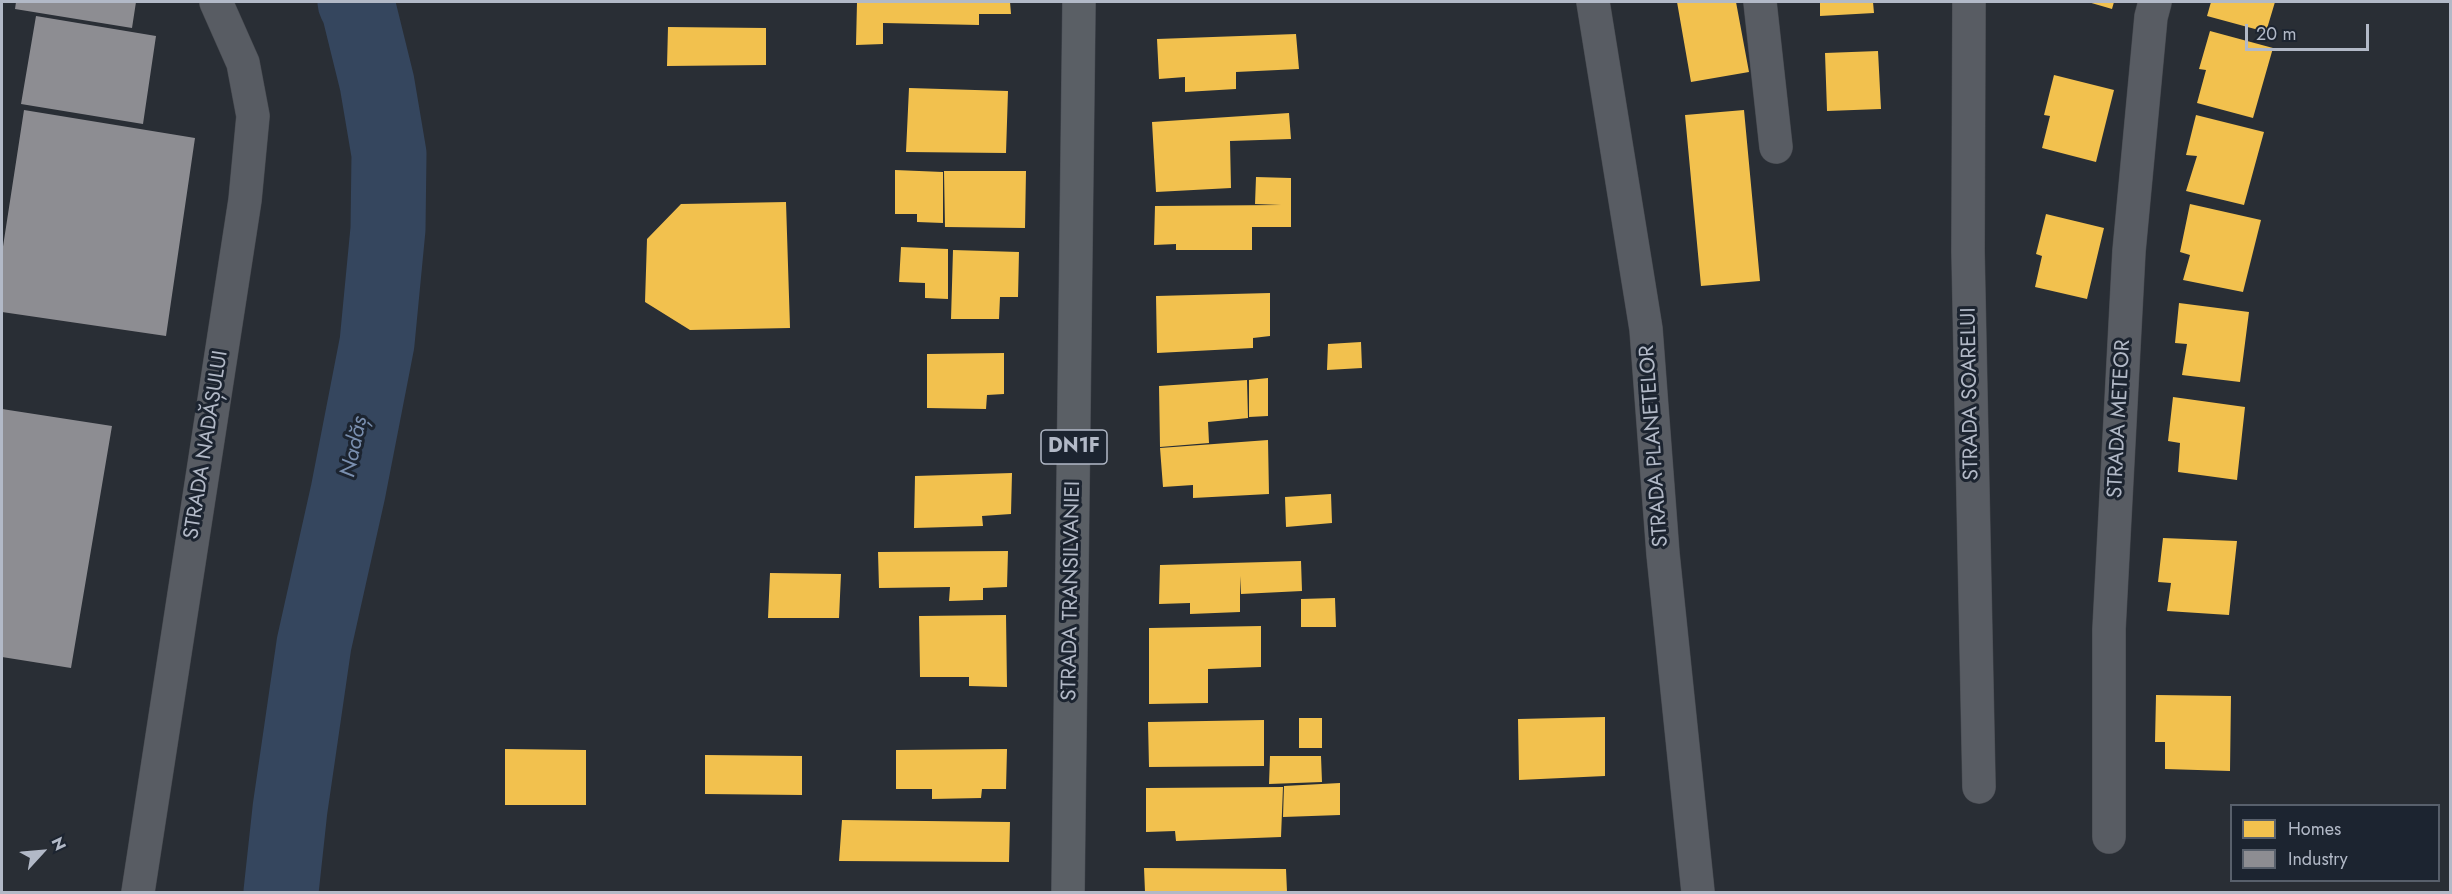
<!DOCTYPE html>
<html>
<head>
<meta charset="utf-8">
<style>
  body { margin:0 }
  #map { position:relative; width:2452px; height:894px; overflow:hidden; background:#292e35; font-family:Jost,sans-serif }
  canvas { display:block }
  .frame { position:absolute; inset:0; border:3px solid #b2b9c7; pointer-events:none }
  .legend { position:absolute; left:2230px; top:804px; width:210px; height:78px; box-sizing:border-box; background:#1c2430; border:2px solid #58606c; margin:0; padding:8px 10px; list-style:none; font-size:18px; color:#b2b9c7 }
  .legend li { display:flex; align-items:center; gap:12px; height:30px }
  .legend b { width:30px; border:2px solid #58606c }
  .north { position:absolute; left:12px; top:822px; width:60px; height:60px; -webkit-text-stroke:4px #1c2430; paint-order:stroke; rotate:64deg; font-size:16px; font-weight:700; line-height:24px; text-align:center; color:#b2b9c7 }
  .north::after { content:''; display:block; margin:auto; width:21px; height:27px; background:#b2b9c7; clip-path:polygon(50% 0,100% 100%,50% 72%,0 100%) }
  .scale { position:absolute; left:2245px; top:24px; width:124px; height:27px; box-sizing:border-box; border:3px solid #b2b9c7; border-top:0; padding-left:8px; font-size:18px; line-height:21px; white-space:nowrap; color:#b2b9c7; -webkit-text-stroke:4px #1c2430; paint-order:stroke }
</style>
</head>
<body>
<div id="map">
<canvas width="2452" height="894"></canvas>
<div class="frame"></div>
<ul class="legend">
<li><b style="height:16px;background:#f2c14e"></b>Homes</li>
<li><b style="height:16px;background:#8d8d92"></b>Industry</li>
</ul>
<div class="north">N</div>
<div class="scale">20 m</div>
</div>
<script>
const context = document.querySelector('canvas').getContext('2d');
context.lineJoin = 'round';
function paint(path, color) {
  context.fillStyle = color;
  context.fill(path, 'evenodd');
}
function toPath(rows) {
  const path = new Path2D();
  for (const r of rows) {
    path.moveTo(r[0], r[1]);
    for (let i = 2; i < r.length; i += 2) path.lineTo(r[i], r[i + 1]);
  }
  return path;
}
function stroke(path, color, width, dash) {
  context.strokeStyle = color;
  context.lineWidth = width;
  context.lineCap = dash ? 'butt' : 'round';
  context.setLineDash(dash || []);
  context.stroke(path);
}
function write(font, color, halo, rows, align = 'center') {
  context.font = font + ' Jost,sans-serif';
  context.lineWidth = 6;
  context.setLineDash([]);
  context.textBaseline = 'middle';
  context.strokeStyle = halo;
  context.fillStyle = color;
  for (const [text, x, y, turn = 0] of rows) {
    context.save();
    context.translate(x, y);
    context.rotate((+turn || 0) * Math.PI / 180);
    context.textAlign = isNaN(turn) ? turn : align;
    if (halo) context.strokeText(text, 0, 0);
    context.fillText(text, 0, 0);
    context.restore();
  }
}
paint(toPath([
  [857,2,1010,2,1011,14,979,14,979,25,883,23,883,44,856,45],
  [1677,2,1736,2,1749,72,1691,82],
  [1820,2,1873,2,1874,13,1820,16],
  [2088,2,2114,2,2112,9],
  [2211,2,2275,2,2266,32,2207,16],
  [668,27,766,28,766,65,667,66],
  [2210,31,2273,48,2253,118,2197,103,2206,70,2199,69],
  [1296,34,1299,69,1236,72,1236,89,1185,92,1185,77,1159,79,1157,39],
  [1878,51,1881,109,1827,111,1825,53],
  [2054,75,2114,90,2096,162,2042,148,2050,116,2044,115],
  [909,88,1008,91,1006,153,906,152],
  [1744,110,1760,281,1701,286,1685,115],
  [1289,113,1291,139,1230,141,1231,188,1156,192,1152,122],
  [2196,115,2264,132,2244,205,2186,191,2197,156,2186,155],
  [895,170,943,172,943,223,917,222,917,214,895,214],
  [944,171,1026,171,1025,228,945,227],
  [1256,177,1291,178,1291,227,1252,227,1252,250,1176,250,1176,244,1154,245,1155,206,1281,205,1255,204],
  [786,202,790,328,690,330,645,302,647,239,681,204],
  [2190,204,2261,220,2243,292,2183,280,2190,255,2180,252],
  [2046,214,2104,228,2087,299,2035,287,2042,256,2036,254],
  [901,247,948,249,948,299,925,298,925,283,899,282],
  [953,250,1019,252,1018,297,1000,297,999,319,951,319],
  [1270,293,1270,336,1253,338,1253,348,1157,353,1156,296],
  [2179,303,2249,312,2240,382,2182,375,2187,344,2175,343],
  [1361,342,1362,368,1327,370,1328,344],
  [1004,353,1004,394,987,395,986,409,927,408,927,354],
  [1268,378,1268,416,1249,417,1249,380],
  [1247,380,1248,418,1208,422,1209,443,1160,447,1159,386],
  [2173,397,2245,407,2237,480,2178,472,2180,443,2168,441],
  [1268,440,1269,494,1193,498,1193,485,1163,487,1160,448],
  [1012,473,1011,514,982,516,983,526,914,528,915,476],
  [1331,494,1332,523,1286,527,1285,497],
  [2163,538,2237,541,2229,615,2167,611,2171,583,2158,582],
  [1008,551,1007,587,983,588,983,600,949,601,950,587,879,588,878,552],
  [1301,561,1302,591,1241,594,1240,576,1240,612,1190,614,1190,603,1159,604,1160,565],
  [770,573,841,574,839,618,768,618],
  [1335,598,1336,627,1301,627,1301,599],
  [1006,615,1007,687,969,686,969,677,920,677,919,616],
  [1261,626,1261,667,1208,669,1208,703,1149,704,1149,628],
  [2156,695,2231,696,2230,771,2165,769,2165,742,2155,742],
  [1605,717,1605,776,1519,780,1518,719],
  [1299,718,1322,718,1322,748,1299,748],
  [1264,720,1264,766,1149,767,1148,722],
  [505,749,586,750,586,805,505,805],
  [1007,749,1006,789,982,789,981,798,932,799,932,789,896,789,896,750],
  [705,755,802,756,802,795,705,794],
  [1270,756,1321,756,1322,782,1269,784],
  [1340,783,1340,815,1283,817,1284,786],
  [1283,787,1281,837,1176,841,1175,831,1146,832,1146,788],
  [842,820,1010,822,1009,862,839,861],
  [1144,868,1286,869,1287,892,1145,892]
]), '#f2c14e');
paint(toPath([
  [16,2,136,2,132,28,15,9],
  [36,16,156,36,143,124,21,104],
  [24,110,195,138,166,336,2,312,2,253],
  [2,409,112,426,71,668,2,657]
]), '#8d8d92');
stroke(toPath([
  [281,892,290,809,314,644,348,492,377,343,388,229,389,154,377,83,359,10,355,2]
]), '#35465e', 75);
const minor = toPath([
  [1593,2,1646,329,1663,554,1698,892],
  [1760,2,1776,147],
  [1969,2,1968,251,1979,787],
  [2109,837,2109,629,2129,251,2151,17,2155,2],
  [138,892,245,200,253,116,243,63,216,2]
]);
const primary = toPath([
  [1068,892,1079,2]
]);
stroke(minor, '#474a50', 34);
stroke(primary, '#464a52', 34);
stroke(minor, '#585c63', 33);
stroke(primary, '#5a5f65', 33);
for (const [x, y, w] of [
  [1074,447,66]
]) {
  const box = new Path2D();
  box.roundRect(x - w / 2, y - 17, w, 34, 4.5);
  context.fillStyle = '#1c2430';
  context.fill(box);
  stroke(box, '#b2b9c7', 1.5);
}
write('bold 20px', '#b2b9c7', null, [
  ["DN1F",1074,447]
]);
write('21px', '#b2b9c7', '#1c2430', [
  ["STRADA SOARELUI",1971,394,-91],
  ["STRADA METEOR",2120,419,-87],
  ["STRADA NADĂȘULUI",207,445,-81],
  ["STRADA PLANETELOR",1655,446,-94],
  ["STRADA TRANSILVANIEI",1072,591,-89]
]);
write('italic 22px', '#7a8faf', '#1c2430', [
  ["Nadăș",355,447,-78]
]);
</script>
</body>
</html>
